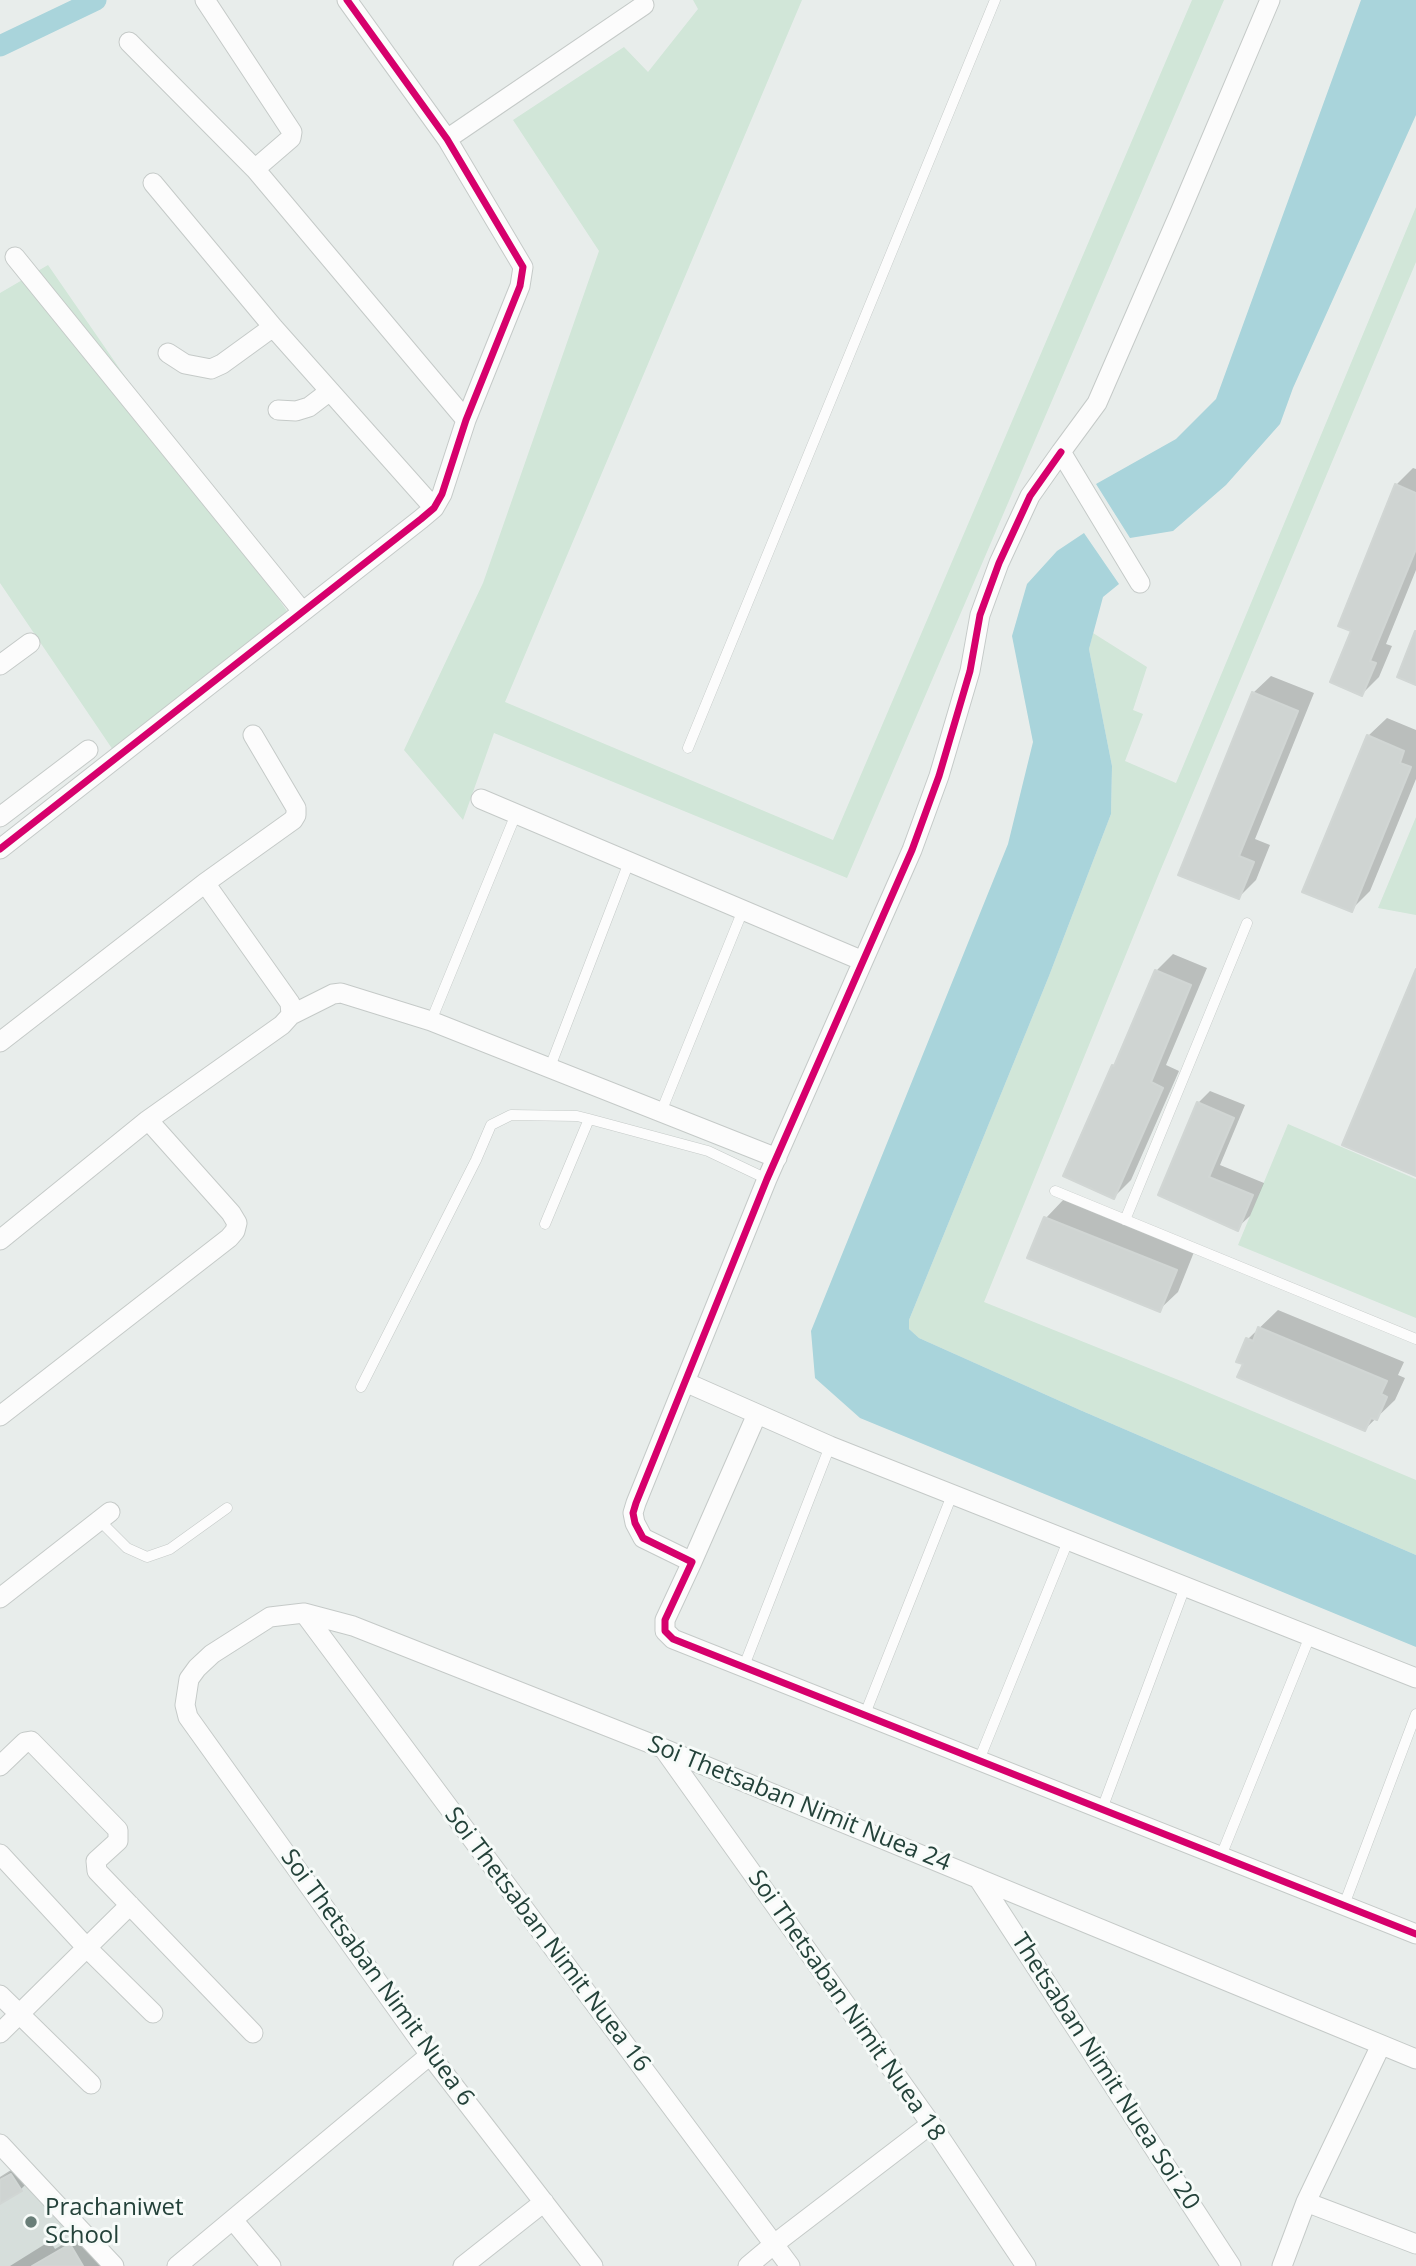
<!DOCTYPE html>
<html>
<head>
<meta charset="utf-8">
<style>
  body { margin:0 }
  canvas { display:block; background:#e8edeb }
</style>
</head>
<body>
<canvas width="1416" height="2266"></canvas>
<script>
const context = document.querySelector('canvas').getContext('2d');
context.lineJoin = 'round';
function paint(path, color) {
  context.fillStyle = color;
  context.fill(path, 'evenodd');
}
function toPath(rows) {
  const path = new Path2D();
  for (const r of rows) {
    path.moveTo(r[0], r[1]);
    for (let i = 2; i < r.length; i += 2) path.lineTo(r[i], r[i + 1]);
  }
  return path;
}
function stroke(path, color, width, dash) {
  context.strokeStyle = color;
  context.lineWidth = width;
  context.lineCap = dash ? 'butt' : 'round';
  context.setLineDash(dash || []);
  context.stroke(path);
}
function write(font, color, halo, rows, align = 'center') {
  context.font = font + ' "Open Sans",sans-serif';
  context.lineWidth = 6;
  context.setLineDash([]);
  context.textBaseline = 'middle';
  context.strokeStyle = halo;
  context.fillStyle = color;
  for (const [text, x, y, turn = 0] of rows) {
    context.save();
    context.translate(x, y);
    context.rotate((+turn || 0) * Math.PI / 180);
    context.textAlign = isNaN(turn) ? turn : align;
    if (halo) context.strokeText(text, 0, 0);
    context.fillText(text, 0, 0);
    context.restore();
  }
}
paint(toPath([
  [12,2171,103,2266,0,2266,0,2179]
]), '#d6dedb');
paint(toPath([
  [693,0,802,0,505,702,833,840,1192,0,1224,0,847,878,494,733,463,820,404,750,483,583,599,251,513,120,624,47,648,72,698,9],
  [1416,207,1416,262,1158,876,984,1302,1181,1381,1416,1480,1416,1555,1080,1410,919,1338,909,1329,909,1320,1049,976,1111,814,1112,766,1089,649,1093,633,1147,667,1133,710,1143,714,1125,761,1176,783],
  [48,265,287,611,113,750,0,583,0,293],
  [1416,817,1416,915,1378,908],
  [1288,1124,1416,1179,1416,1318,1238,1245]
]), '#d1e6d8');
paint(toPath([
  [1361,0,1416,0,1416,115,1293,388,1280,424,1226,485,1173,531,1130,538,1096,484,1176,439,1216,399],
  [1084,533,1119,584,1103,597,1089,649,1112,766,1111,814,1049,976,909,1320,909,1329,919,1338,1080,1410,1416,1555,1416,1647,860,1418,815,1378,811,1331,1008,844,1033,742,1012,636,1027,584,1057,551]
]), '#a9d4db');
paint(toPath([
  [1413,468,1416,469,1416,570,1386,644,1392,646,1379,677,1362,694,1353,630,1396,485],
  [1271,676,1314,693,1255,839,1270,845,1256,880,1239,897,1181,874,1253,693],
  [1387,718,1416,730,1416,779,1370,891,1351,910,1368,736],
  [1173,954,1207,968,1166,1065,1179,1071,1131,1180,1114,1197,1113,1066,1118,1061,1156,971],
  [1210,1091,1245,1105,1220,1165,1264,1183,1250,1216,1237,1228,1160,1194,1198,1103],
  [1064,1199,1194,1252,1178,1292,1159,1310,1029,1257,1046,1218],
  [1278,1310,1404,1362,1398,1375,1405,1378,1395,1400,1365,1429,1245,1363,1248,1339],
  [25,2161,34,2176,21,2189,0,2202,0,2177],
  [84,2232,105,2266,10,2266,50,2241,55,2249]
]), '#0003');
stroke(toPath([
  [0,46,96,0]
]), '#a9d4db', 21);
const building = toPath([
  [1395,484,1416,493,1416,549,1370,661,1376,663,1362,696,1330,682,1351,631,1338,626,1395,484],
  [1415,631,1416,631,1416,685,1397,677,1415,631],
  [1252,692,1298,711,1239,856,1254,862,1239,899,1178,875,1252,692],
  [1367,735,1404,751,1400,763,1411,767,1352,912,1302,892,1367,735],
  [1416,969,1416,1176,1342,1145,1416,969],
  [1155,970,1191,985,1151,1082,1163,1088,1114,1199,1063,1176,1112,1065,1114,1066,1155,970],
  [1197,1102,1234,1118,1209,1177,1253,1195,1238,1231,1158,1195,1197,1102],
  [1044,1217,1177,1270,1160,1312,1027,1258,1044,1217],
  [1258,1327,1387,1381,1381,1394,1387,1397,1377,1420,1371,1418,1365,1431,1237,1377,1243,1364,1236,1362,1246,1338,1253,1341,1258,1327],
  [11,2174,22,2191,0,2204,0,2180,11,2174],
  [70,2244,83,2266,32,2266,70,2244]
]);
paint(building, '#cfd4d2');
stroke(building, '#d1d6d4', 2);
const lane = toPath([
  [688,748,995,0],
  [431,1021,516,814],
  [550,1067,629,862],
  [661,1112,743,910],
  [1055,1191,1416,1339],
  [1125,1220,1247,923],
  [545,1224,589,1119],
  [361,1387,476,1160,491,1125,511,1115,577,1116,589,1119,708,1151,767,1179],
  [99,1520,127,1548,147,1557,170,1549,227,1508],
  [744,1666,830,1446],
  [865,1714,952,1495],
  [979,1760,1068,1541],
  [1102,1809,1185,1587],
  [1221,1856,1310,1636],
  [1344,1905,1416,1714]
]);
const street = toPath([
  [205,0,292,132,291,138,255,169,466,420],
  [129,42,255,169],
  [447,139,644,5],
  [153,183,273,327,434,508],
  [15,257,302,611],
  [168,353,185,364,211,369,222,364,273,327],
  [278,410,296,411,309,407,330,391],
  [1061,452,1030,496,999,563,980,615,970,671,939,776,912,850,767,1179,636,1503,633,1513,635,1523,643,1538,692,1562,665,1620,665,1631,673,1639,1416,1934],
  [1140,583,1061,452,1097,403,1181,210,1270,0],
  [0,665,30,643],
  [481,799,863,961],
  [0,817,88,750],
  [0,849,421,519,434,508,442,494,466,420,520,286,523,267,447,139,347,0],
  [205,883,290,1003,291,1015],
  [0,1042,205,883,293,820,296,815,296,808,253,735],
  [0,1240,148,1120,282,1025,291,1015,333,994,341,993,431,1021,777,1158],
  [685,1382,830,1446,1416,1678],
  [0,1416,229,1238,235,1231,237,1223,231,1213,148,1120],
  [692,1562,757,1414],
  [0,1598,110,1512],
  [304,1613,790,2266],
  [663,1748,931,2124,1026,2266],
  [0,1766,25,1742,31,1741,118,1830,118,1841,96,1861,97,1871,253,2033],
  [0,1854,87,1948,153,2013],
  [978,1878,1231,2266],
  [0,1995,91,2084],
  [0,2033,130,1905],
  [0,2144,114,2266],
  [1306,2202,1416,2244],
  [233,2220,271,2266],
  [177,2266,430,2055],
  [463,2266,544,2202],
  [593,2266,430,2055,188,1717,185,1705,189,1679,197,1668,212,1654,270,1617,304,1613,353,1626,662,1748,1416,2059],
  [748,2266,773,2245,931,2124],
  [1282,2266,1306,2202,1381,2045]
]);
stroke(lane, '#c5cac8', 11);
stroke(street, '#c5cac8', 21);
stroke(lane, '#fcfcfc', 10);
stroke(street, '#fcfcfc', 19);
stroke(toPath([
  [1061,452,1030,496,999,563,980,615,970,671,939,776,912,850,767,1179,636,1503,633,1513,635,1523,643,1538,692,1562,665,1620,665,1631,673,1639,1416,1934],
  [0,849,421,519,434,508,442,494,466,420,520,286,523,267,447,139,347,0]
]), '#d6006c', 7);
for (const [x, y, r, color] of [
  [31,2222,7,"#697e78"]
]) {
  const dot = new Path2D();
  dot.arc(x, y, r, 0, 2 * Math.PI);
  context.fillStyle = color;
  context.fill(dot);
  stroke(dot, '#f7fbf9', 2.5);
}
write('24px', '#24423a', '#f7fbf9', [
  ["Soi Thetsaban Nimit Nuea 24",799,1804,22],
  ["Soi Thetsaban Nimit Nuea 16",547,1940,53],
  ["Soi Thetsaban Nimit Nuea 6",377,1978,54],
  ["Soi Thetsaban Nimit Nuea 18",846,2006,55],
  ["Thetsaban Nimit Nuea Soi 20",1105,2072,57]
]);
write('24px', '#24423a', '#f7fbf9', [
  ["Prachaniwet",45,2208],
  ["School",45,2236]
], 'left');
</script>
</body>
</html>
